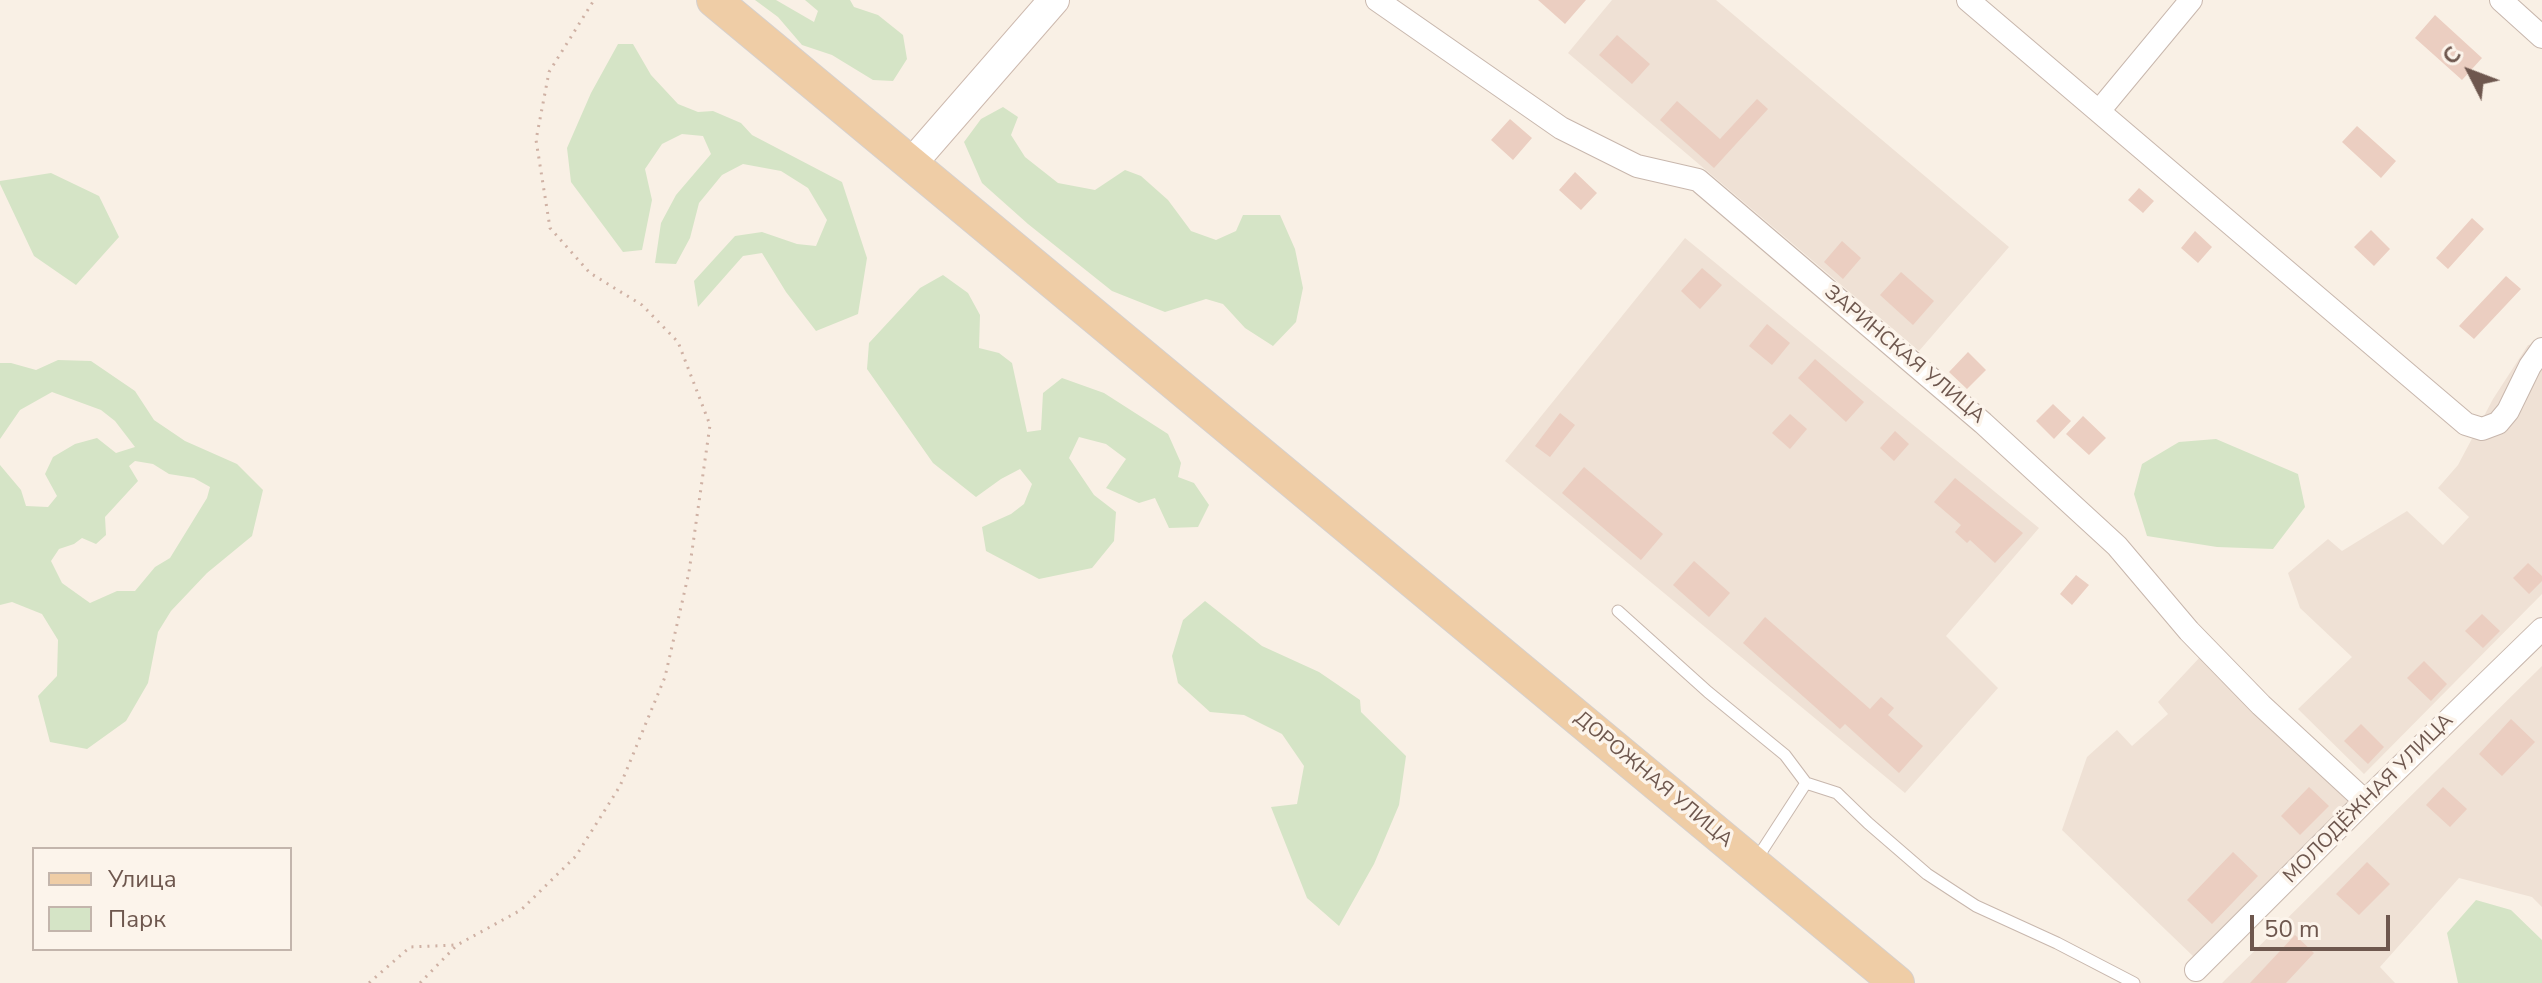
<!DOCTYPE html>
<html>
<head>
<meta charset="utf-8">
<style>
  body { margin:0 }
  #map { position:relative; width:2542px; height:983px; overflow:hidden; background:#f9f0e5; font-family:"Nunito Sans",sans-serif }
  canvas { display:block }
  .legend { position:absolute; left:32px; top:847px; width:260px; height:104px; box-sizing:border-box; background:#fcf4eb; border:2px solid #c3b5ac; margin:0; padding:10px 14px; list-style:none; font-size:24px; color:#6e574e }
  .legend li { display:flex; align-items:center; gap:16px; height:40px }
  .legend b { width:40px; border:2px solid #c3b5ac }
  .north { position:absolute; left:2430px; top:32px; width:80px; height:80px; -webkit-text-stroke:6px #fcf4eb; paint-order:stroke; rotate:312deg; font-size:22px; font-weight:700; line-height:32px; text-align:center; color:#6e574e }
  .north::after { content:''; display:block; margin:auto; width:28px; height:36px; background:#6e574e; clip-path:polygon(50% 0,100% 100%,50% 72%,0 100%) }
  .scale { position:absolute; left:2250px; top:915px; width:140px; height:36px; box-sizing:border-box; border:4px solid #6e574e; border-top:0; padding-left:10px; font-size:24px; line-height:28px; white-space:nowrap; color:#6e574e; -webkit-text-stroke:6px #fcf4eb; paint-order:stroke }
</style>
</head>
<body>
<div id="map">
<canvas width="2542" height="983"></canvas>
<ul class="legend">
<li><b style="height:10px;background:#efcda6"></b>Улица</li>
<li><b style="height:22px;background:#d5e4c6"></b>Парк</li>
</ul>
<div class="north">С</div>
<div class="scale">50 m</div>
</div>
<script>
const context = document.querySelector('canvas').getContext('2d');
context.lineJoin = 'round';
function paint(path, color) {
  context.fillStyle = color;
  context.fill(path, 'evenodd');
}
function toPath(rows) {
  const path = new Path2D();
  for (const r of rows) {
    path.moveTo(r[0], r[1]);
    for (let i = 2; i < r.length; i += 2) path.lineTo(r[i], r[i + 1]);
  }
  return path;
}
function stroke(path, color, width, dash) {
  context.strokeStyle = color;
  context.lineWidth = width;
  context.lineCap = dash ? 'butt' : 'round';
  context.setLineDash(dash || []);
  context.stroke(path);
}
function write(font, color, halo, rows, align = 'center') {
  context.font = font + ' "Nunito Sans",sans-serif';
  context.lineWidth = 7;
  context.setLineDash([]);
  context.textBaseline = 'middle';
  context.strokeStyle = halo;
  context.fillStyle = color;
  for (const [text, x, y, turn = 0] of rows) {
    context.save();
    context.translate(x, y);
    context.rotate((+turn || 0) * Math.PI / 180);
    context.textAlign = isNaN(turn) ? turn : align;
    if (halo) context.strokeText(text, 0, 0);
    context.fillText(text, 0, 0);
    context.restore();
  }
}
paint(toPath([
  [1612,0,1716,0,2009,247,1919,351,1568,53],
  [1685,238,2039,528,1946,636,1998,688,1905,793,1505,461],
  [2542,342,2542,594,2364,774,2298,709,2352,657,2300,608,2288,573,2328,539,2342,551,2407,511,2443,545,2469,517,2438,488,2458,465,2493,399,2528,345],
  [2201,656,2355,795,2195,958,2062,830,2087,757,2117,730,2132,746,2168,714,2158,702],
  [2542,666,2542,907,2532,897,2459,878,2380,967,2395,983,2222,983]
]), '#efe1d5');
paint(toPath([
  [755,0,776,0,814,22,818,11,805,0,850,0,854,7,878,15,903,35,907,59,893,81,873,80,832,55,802,45,778,17],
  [618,44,633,44,651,75,678,104,698,112,713,111,741,123,752,135,842,182,867,258,858,314,816,331,786,292,762,253,743,256,698,307,694,281,735,236,762,232,797,244,816,246,827,220,808,188,781,171,743,164,722,175,699,203,690,238,676,264,655,263,661,223,676,195,711,154,703,136,682,134,662,144,645,169,652,200,642,250,623,252,571,182,567,148,591,93],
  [1003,107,1018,117,1011,135,1025,157,1058,183,1095,190,1125,170,1141,176,1168,200,1191,231,1216,240,1236,231,1243,215,1280,215,1295,249,1303,288,1296,322,1273,346,1245,328,1223,304,1206,299,1165,312,1112,291,1028,224,982,183,964,142,981,119],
  [51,173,99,196,119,237,76,285,34,256,0,184,0,181],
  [943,275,968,293,980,315,979,348,999,353,1012,363,1027,432,1041,430,1043,393,1062,378,1104,393,1168,434,1181,463,1178,477,1194,483,1209,505,1198,527,1169,528,1155,498,1139,503,1106,488,1126,459,1106,444,1079,437,1069,458,1094,495,1116,512,1114,541,1092,568,1039,579,986,551,982,527,1011,514,1024,504,1032,484,1020,469,1001,479,976,497,933,463,867,369,869,343,920,288],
  [58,360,91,361,135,391,154,420,185,441,237,464,263,490,252,536,207,573,171,611,158,632,148,683,126,721,87,749,50,742,38,696,57,676,58,640,42,614,12,602,0,605,0,363,11,363,36,370],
  [52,392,101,410,115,421,135,447,116,453,97,438,75,444,53,457,45,474,57,496,48,507,26,506,21,490,0,465,0,439,20,410],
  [135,461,153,464,169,474,194,478,210,487,207,498,170,558,155,567,135,591,117,591,90,603,62,583,51,561,59,549,74,544,82,538,96,544,106,535,105,517,138,481,129,466],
  [2216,439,2298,474,2305,507,2273,549,2217,547,2147,536,2134,494,2142,464,2179,442],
  [1205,601,1262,646,1319,672,1360,700,1361,712,1406,756,1399,805,1374,864,1339,926,1307,898,1271,807,1297,804,1304,766,1282,734,1244,715,1210,712,1178,683,1172,656,1183,620],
  [2476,900,2511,910,2542,940,2542,983,2458,983,2447,933]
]), '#d5e4c6');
paint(toPath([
  [1538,0,1586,0,1565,24],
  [2435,15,2482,58,2462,80,2415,38],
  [1617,35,1650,64,1632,84,1599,55],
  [1757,99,1768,109,1714,168,1660,120,1677,101,1720,139],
  [1510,119,1532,138,1513,160,1491,140],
  [2357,126,2396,161,2381,178,2342,142],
  [1575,172,1597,193,1581,210,1559,190],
  [2139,188,2154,201,2143,213,2128,200],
  [2472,218,2484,229,2448,269,2436,258],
  [2371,230,2390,249,2374,266,2354,247],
  [2195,231,2212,247,2198,263,2181,248],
  [1842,241,1861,258,1843,279,1824,262],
  [1702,268,1722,285,1700,309,1681,291],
  [1901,272,1934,301,1913,325,1880,295],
  [2506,276,2521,289,2474,339,2459,326],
  [1767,324,1790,343,1772,365,1749,346],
  [1968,352,1986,370,1967,389,1949,372],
  [1815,359,1864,402,1846,422,1798,378],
  [2053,404,2071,421,2054,439,2036,421],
  [1560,413,1575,425,1550,457,1535,446],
  [1790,414,1807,429,1790,449,1772,433],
  [2083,416,2106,438,2089,455,2066,434],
  [1895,431,1909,444,1894,461,1880,448],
  [1584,467,1663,534,1641,560,1562,493],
  [1955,478,2023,533,1995,563,1970,540,1967,543,1955,532,1961,525,1934,502],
  [1694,561,1730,593,1709,617,1673,585],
  [2528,563,2542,576,2542,581,2529,594,2513,578],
  [2076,575,2089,585,2072,605,2060,594],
  [2482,614,2500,631,2483,648,2465,631],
  [1765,617,1870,709,1881,697,1894,708,1888,715,1923,746,1899,773,1845,724,1840,729,1743,643],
  [2424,661,2447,684,2431,701,2407,678],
  [2511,719,2535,742,2502,776,2479,754],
  [2361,724,2384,747,2368,764,2344,741],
  [2309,787,2329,806,2300,835,2281,816],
  [2443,787,2467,809,2450,827,2426,805],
  [2233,852,2258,876,2212,924,2187,900],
  [2367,862,2390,884,2359,915,2336,894],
  [2295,935,2314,953,2286,983,2250,983]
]), '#ebcec1');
const lane = toPath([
  [1618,611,1708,692,1785,755,1806,783,1837,793,1868,823,1927,874,1976,906,2057,943,2134,983],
  [1756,860,1806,783]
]);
const street = toPath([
  [1377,0,1561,128,1637,166,1698,180,1983,423,2117,546,2189,631,2261,705,2365,801],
  [1968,0,2466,424,2482,429,2498,423,2508,411,2530,366,2542,349],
  [2501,0,2542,37],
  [2099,111,2191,0],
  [2196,970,2365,801,2542,629]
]);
const secondary = toPath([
  [912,163,1054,0]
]);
const primary = toPath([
  [714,0,1897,983]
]);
stroke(lane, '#c8b7ad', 13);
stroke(street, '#c8b7ad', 24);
stroke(secondary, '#cdb9ae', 32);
stroke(primary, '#d6d0cd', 36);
stroke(toPath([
  [369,983,410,947,456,945],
  [420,983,457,945,521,910,576,856,620,786,665,677,689,572,710,425,678,342,642,305,590,273,550,228,536,140,549,72,594,0]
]), '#cfb1a4', 3, [2, 6]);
stroke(lane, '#fff', 11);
stroke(street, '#fff', 22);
stroke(secondary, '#fff', 30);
stroke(primary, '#efcda6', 34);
write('20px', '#6e574e', '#fcf4eb', [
  ["ЗАРИНСКАЯ УЛИЦА",1904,355,40],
  ["ДОРОЖНАЯ УЛИЦА",1653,780,40],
  ["МОЛОДЁЖНАЯ УЛИЦА",2369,799,-45]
]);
</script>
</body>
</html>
